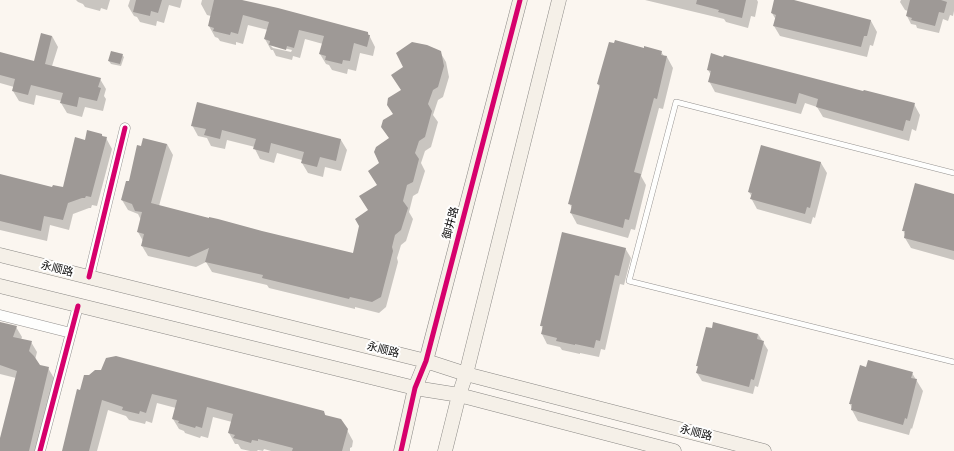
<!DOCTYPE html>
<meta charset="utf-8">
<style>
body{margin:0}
canvas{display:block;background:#fbf6f0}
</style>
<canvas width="954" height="451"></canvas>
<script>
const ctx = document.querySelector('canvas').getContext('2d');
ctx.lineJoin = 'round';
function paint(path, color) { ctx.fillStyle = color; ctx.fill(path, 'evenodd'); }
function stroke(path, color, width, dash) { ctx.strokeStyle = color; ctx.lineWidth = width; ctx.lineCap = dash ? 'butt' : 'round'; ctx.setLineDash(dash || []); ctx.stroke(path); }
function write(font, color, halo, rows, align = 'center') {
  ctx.font = font + ' Lora,"Noto Sans SC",serif'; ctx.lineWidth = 4; ctx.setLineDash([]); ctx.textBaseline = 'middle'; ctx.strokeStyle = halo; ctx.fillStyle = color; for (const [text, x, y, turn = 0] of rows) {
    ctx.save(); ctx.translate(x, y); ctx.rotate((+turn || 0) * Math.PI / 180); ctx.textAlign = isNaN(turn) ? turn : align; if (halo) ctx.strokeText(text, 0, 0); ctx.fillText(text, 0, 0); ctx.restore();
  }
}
const shadow = new Path2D(`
 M76,0H110L107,10L101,8L100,11L85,7L83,4L78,2Z
 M130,0H182L180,8L169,5L164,23L157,21L156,26L140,22L137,17L134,16L128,6Z
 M202,0H240L368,33L375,47L373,56L360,53L356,71L348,69L347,74L332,70L329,65L326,64L320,54L323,44L305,39L300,58L293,56L292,60L276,56L273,50H271L265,39L268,30L248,25L243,44L236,42V45L220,41L218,38L215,37L209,26L211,16L207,15L201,4ZM270,45L292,50L291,52L273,48Z
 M645,0H757L758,2L755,17L751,16L748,28L726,22L724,19Z
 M775,0H790L871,21L877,32L873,46L870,45L867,57L780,36L774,26L776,20L772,13Z
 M901,0H954V11L953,16L950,15L948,21L943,19L939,33L917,28L916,25L911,24L907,16L908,11L905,10L900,2Z
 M52,36L58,47L52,66L100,79L106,89L104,96L106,99L103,111L85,107L82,117L67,113L61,103L62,101L36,95L34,105L19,101L13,91L14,87L0,83V53L34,62Z
 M440,52L446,62L449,77L443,97L438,100L433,115L438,122L431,147L425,151L421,163L425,171L418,193L413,196L409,212L413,219L406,241L401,245L397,258L398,262L386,307L379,313L355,307V309L269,288L267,285L212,272L206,262L196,267L148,256L142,246L143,241L138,232L141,220L138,214L128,210L122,200L142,147L167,144L173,155L159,206L262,232L354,254L378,185L381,163L390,139L382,127L394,115L402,91Z
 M661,52L664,56L667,57L673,68L663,109L659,108L641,176L646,185L635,230L631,229L628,238L577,224L571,213L572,209L570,204L600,88L598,84Z
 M122,55L124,57L121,66L111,64L109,61Z
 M708,70L914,104L920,115L916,131L912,129L909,141L823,117L817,107L805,103L801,114L715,92L709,81L711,75Z
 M192,125L341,140L347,150L341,171L325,167L323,177L308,173L302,163V160L277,153L274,163L260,159L255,149V147L227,140L225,149L211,146L207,138L198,136Z
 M102,135L103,137L106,138L112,149L97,206L92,205L91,208H89L73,214L69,230L50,225L47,241L0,230V175L53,188H64L85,141Z
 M761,147L821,163L827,173L815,218L813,217L811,224L757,209L751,198L752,197L749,192Z
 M954,195V260L911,248L905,238V235L903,230Z
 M625,248L631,258L624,285L620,284L605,350L601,349L599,357L580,353V354L562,350L560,347L547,344L542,334L543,330L541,325Z
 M0,323L16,327L22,337L21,340L31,342L37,352L35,360L39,366L48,368L54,378L37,451H0V442L16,378L0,374Z
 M758,334L768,350L758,387L755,386L753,394L702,381L697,373L699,368L697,366Z
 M867,368L912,373L923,391L912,429L911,428L909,435L858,421L852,410V408L850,404Z
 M85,376L323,411L326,416L347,430L353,441L352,447L350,448V451H271L264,449L263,451L258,450L257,451H250L241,449L238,444H235L229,433L232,422L213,417L208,438L201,436L200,438L185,433L184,431L179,429L173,419L176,408L157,403L152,423L146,421L145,424L129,420L126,416L108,410L97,451H63Z`);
const building = new Path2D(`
 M136,0H162L158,13L151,11L150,16L133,12Z
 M214,0H242L278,8L368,32V35H370L367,47L354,43L350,61L343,60L342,64L325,60L326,56L319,54L324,36L299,30L294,48L287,46L286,50L269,45L270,41L264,39L269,22L243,15L238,34L231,32L230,35L213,31L214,28L208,26Z
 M697,0H746L742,18L718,12L719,10L696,4Z
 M774,0H794L871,20L867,36H864L861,47L773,26L776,15L771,13Z
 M910,0H941L947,2L944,13L939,12L935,26L911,20L912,18L906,16Z
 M41,33L52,36L45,64L101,78L98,87L101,88L97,101L79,97L77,107L60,103L63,93L31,85L28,95L12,91L15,79L0,75V52L34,61Z
 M615,40L644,48V46L662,51L661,55L667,56L657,99L654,98L634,172L641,174L629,220L625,219L623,228L570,213L572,205L568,204L600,85L597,84L609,42L614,43Z
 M412,42L427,45L441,51L444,66L438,87L433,90L428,104L432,111L425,137L419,141L415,153L419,159L413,182L407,185L403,201L408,208L401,230L395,235L392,247L393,251L381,297L372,302L350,297L349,299L262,278L263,275L205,262L209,248L189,257L141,246L144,234L137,232L142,212L135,211L132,204L121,200L126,181H129L137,145L141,146L143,138L167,144L151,203L209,218V217L218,219L262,231L353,253L359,226L355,219L368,210L359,196L377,185L368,171L379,163L374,152L376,147L389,138L381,127L383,120L393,114L387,105L388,98L401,90L391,75L403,67L396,53Z
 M111,51L123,54L120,64L108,61Z
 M711,53L723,57L724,55L863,91L864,90L915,103L910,121L906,120L903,131L816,107L818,99L799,93L796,104L708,82L711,71L707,70Z
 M197,102L341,139L336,161L320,157L317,167L301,163L304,152L271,143L269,153L253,149L256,139L222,130L220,139L204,135L206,129L191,126Z
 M87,130L102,134V136L107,137L91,197L86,196L85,198H82L68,203L63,220L44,216L41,231L0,221V174L52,187L53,185L63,187L75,137L85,140Z
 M761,145L821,162L810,208L807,207L805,214L750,199L752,193L748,192Z
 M915,183L954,194V251L904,238L905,231H902Z
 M562,232L626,248L619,276L615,275L600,341L596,340L594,348L575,344V345L556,341L557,338L541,334L543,326H540Z
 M0,322L17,326L13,337L32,341L29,351L34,356L40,365L49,367L29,451H0V438L17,371L0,365Z
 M713,322L758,334L757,339L764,341L754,380L751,379L749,387L696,373L698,366H696L706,327L712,328Z
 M116,356L324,411L325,415L341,419L348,429L342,451H292L293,448L258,439V441L252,440L251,443L233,438L235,435L228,433L233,414L207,407L202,428L196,426L195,428L178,423L179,421L172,419L177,400L152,394L146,413L140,411L139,414L122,410L123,407L102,400L89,451H62L77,389L80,390L84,375H89L95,370H101L106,358Z
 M868,360L913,372L911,378L917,379L907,419L905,418L903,425L851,410L852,404H849L860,365L866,367Z`);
const lane = new Path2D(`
 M954,173L676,102L629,281L954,362`);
const street = new Path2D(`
 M89,277L125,128
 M0,315L71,333
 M40,451L78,306`);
const secondary = new Path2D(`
 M0,255L426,361L466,374L764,451
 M0,286L415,388L459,395L674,451
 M401,451L415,388L426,361L520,0
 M445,451L459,395L466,374L559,0`);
const cycleway = new Path2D(`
 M89,277L125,128
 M40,451L78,306
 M401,451L415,388L426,361L520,0`);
const streetNames = [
 ["御井路",451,223,-75],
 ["永顺路",57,269,14],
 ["永顺路",383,350,14],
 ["永顺路",696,433,14]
];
paint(shadow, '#0003');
paint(building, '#9e9996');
stroke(lane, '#94918f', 6);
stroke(street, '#94918f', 11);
stroke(secondary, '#8a8885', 15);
stroke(lane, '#fefefd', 5);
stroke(street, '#fefefd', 10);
stroke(secondary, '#f5f0e8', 14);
stroke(cycleway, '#d6006c', 5);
write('11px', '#0c0c0c', '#fff', streetNames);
</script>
